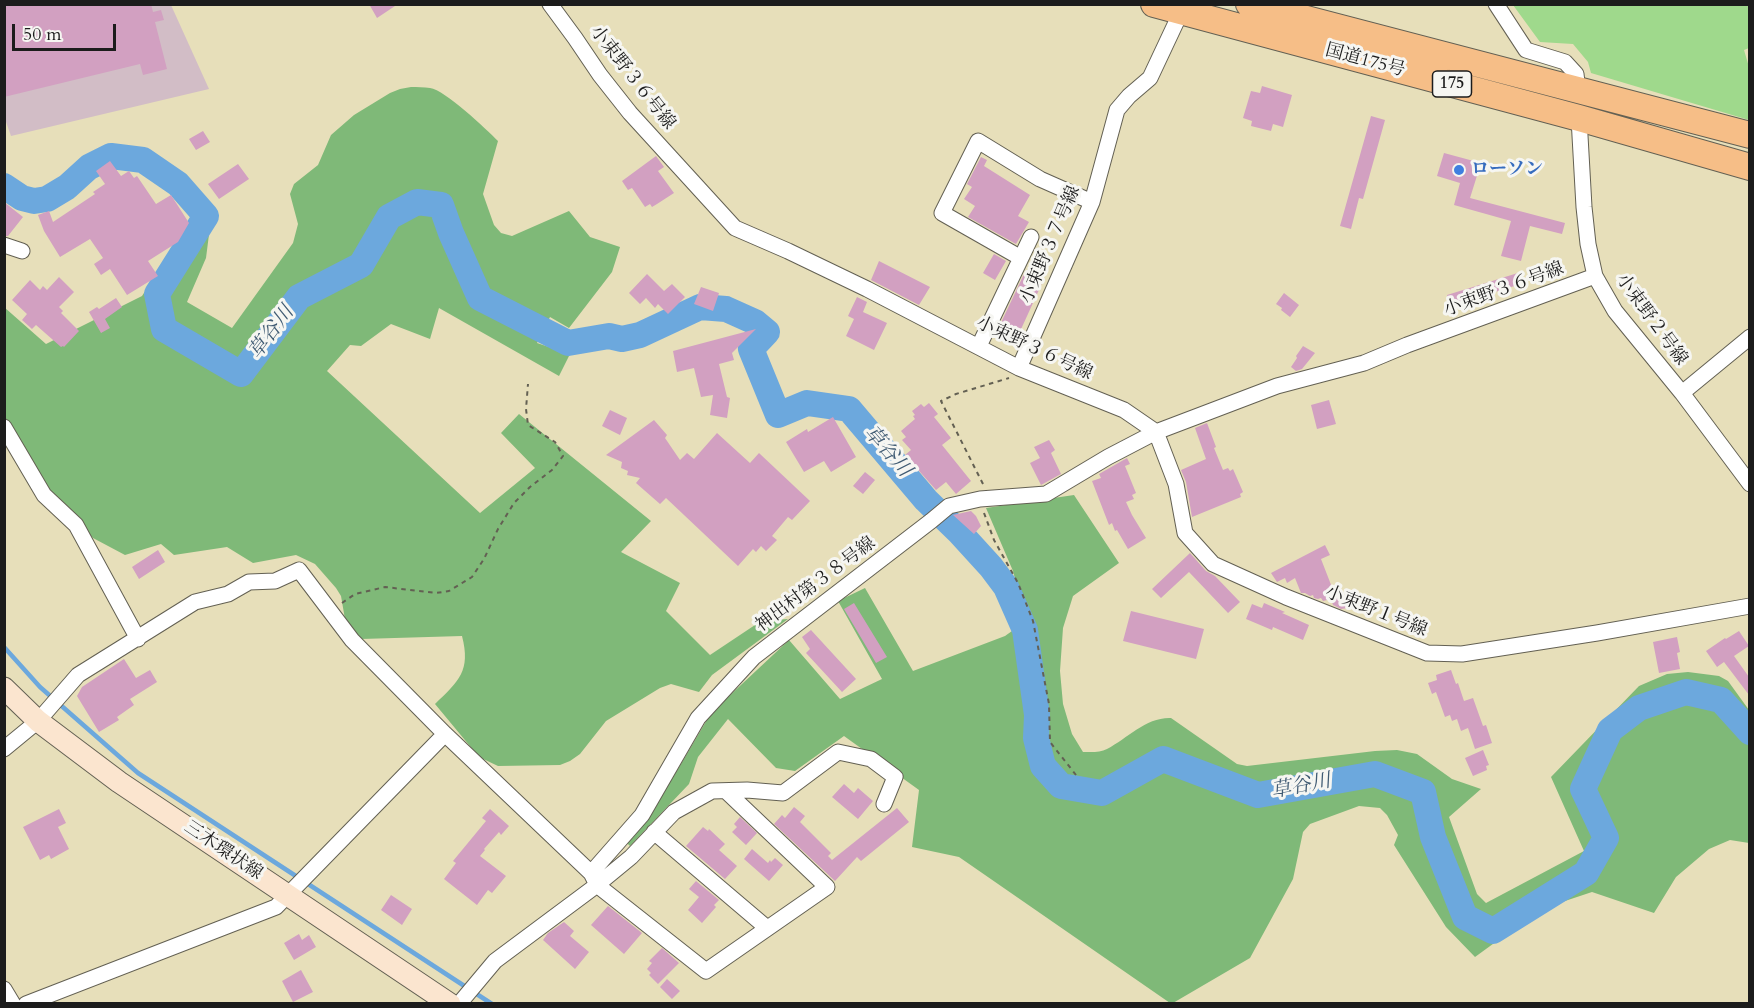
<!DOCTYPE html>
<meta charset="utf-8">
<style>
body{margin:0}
#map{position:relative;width:1754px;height:1008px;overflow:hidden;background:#e7dfba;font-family:Cardo,serif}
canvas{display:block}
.frame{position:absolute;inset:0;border:6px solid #1c1c1c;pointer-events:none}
.scale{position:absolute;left:12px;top:24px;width:104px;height:27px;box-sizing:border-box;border:3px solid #1c1c1c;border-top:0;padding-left:8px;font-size:18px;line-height:21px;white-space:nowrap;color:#1c1c1c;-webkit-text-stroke:4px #f6f6f2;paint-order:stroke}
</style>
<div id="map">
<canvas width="1754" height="1008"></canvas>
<div class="frame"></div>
<div class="scale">50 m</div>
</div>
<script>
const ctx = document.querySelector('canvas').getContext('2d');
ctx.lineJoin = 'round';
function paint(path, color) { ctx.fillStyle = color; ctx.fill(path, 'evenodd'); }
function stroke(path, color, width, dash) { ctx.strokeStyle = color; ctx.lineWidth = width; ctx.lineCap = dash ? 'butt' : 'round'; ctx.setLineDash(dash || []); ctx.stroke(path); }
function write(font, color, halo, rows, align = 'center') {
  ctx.font = font + ' Cardo,"Noto Serif JP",serif'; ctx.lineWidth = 6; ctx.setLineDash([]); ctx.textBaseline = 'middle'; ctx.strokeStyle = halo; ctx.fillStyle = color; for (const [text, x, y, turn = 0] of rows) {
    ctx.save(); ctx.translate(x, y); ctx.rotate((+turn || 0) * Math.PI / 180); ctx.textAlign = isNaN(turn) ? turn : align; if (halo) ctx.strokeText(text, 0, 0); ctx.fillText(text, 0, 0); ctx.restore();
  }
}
const industrial = new Path2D(`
 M5,5H171L209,89L11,136L5,119Z`);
const green = new Path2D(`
 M1513,5H1749V48L1744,50L1749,67V120L1591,73L1588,62L1573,44L1540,42Z`);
const forest = new Path2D(`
 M411,87C417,87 424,87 430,88C445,90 486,129 498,141L483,194L494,225L501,233L512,236L569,211L590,237L620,247L612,272L569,328L550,317L537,343L570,354L559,376L439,308L430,339L391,324L361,346L350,345L327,371L480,513L535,468L501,433L519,414L651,521L621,552L680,583L666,611L710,655L761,621L788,619L712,675L699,692L671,684L660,688L606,721L580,754L570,761L560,765L498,766L479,757L435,704C459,681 471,671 462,636L361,639L346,625L341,596L336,588L315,564L296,555L253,563L227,547L174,555L161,544L125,555L93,538L47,491L5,429L4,307L46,344L142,296L203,201L212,211L206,258L187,302L232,328L293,243L298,224L290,194L294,184L318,165L331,135L354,115L390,93L400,89Z
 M1074,495L1119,563L1073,596L1063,628L1060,671L1063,704L1072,734L1083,752C1090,752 1100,753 1107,749C1128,738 1146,717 1171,718L1237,764L1247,766L1375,751L1397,750L1417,754L1452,779L1481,789L1449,817L1477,894L1486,903L1584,851L1551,777L1639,686L1667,674L1688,672L1719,676L1728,681L1749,710V843L1730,840L1709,849L1676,877L1654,913L1592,892L1541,909L1475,957L1446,927L1394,845L1398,835L1387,815L1380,808L1359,806L1310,824L1303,832L1293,879L1250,958L1173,1003H1170L959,857L912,847L919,790L844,736L795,771L776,768L728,719L698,757L689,784L630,846L625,841L678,769L711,713L789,640L840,699L882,679L838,601L865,588L913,671L1005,636L1026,621L1013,571L986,508Z`);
const stream = new Path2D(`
 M4,647L40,687L138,773L492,1004`);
const river = new Path2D(`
 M4,186L22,198L34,201L47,199L67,187L89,167L111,156L143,160L178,184L206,216L157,294L164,329L241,374L299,297L361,265L389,217L417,202L441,205L451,233L480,298L568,343L609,336L622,339L640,335L700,307L726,309L755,322L767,332L751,349L778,415L807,403L849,409L926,500L960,533L991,567L1006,587L1025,630L1037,715L1036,738L1043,766L1061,786L1102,793L1163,759L1258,795L1375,774L1423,792L1433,837L1465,917L1493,931L1586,873L1606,838L1583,789L1610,730L1639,708L1686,692L1721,700L1750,732`);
const building = new Path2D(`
 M4,4H151L153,12L161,10L164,20L155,22L167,69L143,75L140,64L4,97Z
 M369,4H398L377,18Z
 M1262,86L1292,95L1283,127L1273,124L1271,131L1251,126L1252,121L1243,118L1251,91L1260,93Z
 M1371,116L1385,120L1363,199L1359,198L1351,229L1340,226Z
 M203,131L210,142L196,150L189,139Z
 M1444,153L1481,163L1470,198L1565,223L1562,234L1530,226L1521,261L1501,256L1511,221L1454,205L1460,183L1437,176Z
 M656,156L664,167L658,171L674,193L657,204L652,207L650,204L645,207L632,188L628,190L622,181Z
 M981,157L987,160L984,166L1030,195L1018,216L1029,222L1016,244L968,217L975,206L964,199L972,187L967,184Z
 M110,161L121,176L129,171L134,178L137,176L156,204L171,195L189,223L178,242L148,261L158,276L127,295L110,269L101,275L94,264L103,258L90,239L60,257L44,231L38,215L49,211L53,222L95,194L93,192L105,184L96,171Z
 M238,164L249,179L219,199L208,184Z
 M4,202L23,217L8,236H4Z
 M994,254L1006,261L995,280L983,273Z
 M879,261L930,287L919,305L871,280Z
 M1025,272L1043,281L1017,338L998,329Z
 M1521,272L1524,283L1450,306L1447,295Z
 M647,274L664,291L672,284L685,297L668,314L658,304L655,308L646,298L640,304L629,293Z
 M59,277L74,292L59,307L63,311L61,313L79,331L64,347L63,346L61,347L36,325L32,329L22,320L27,314L12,300L30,280L40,290L43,286L47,290Z
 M701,287L719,293L713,311L694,304Z
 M1284,293L1299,305L1290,317L1281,310L1282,308L1276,304Z
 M857,297L867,302L863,312L887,323L874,350L846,336L854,319L848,316Z
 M116,298L122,307L105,319L110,328L101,333L89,312L97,307L99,309Z
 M756,329L732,353L734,360L719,364L727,397L730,398L727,418L710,415L713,395L701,397L694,368L677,372L673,351Z
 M1303,346L1315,353L1302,369L1296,371L1291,367L1297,358L1296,356Z
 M1329,400L1336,424L1317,429L1311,405Z
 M929,403L938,414L934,417L951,438L942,445L971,481L956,494L946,482L936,490L905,455L911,450L902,440L906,437L901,431L915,419L913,416L915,415L912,411L921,404L924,407Z
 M610,410L627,418L620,435L602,426Z
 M833,417L856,457L831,472L824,461L804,472L786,442L807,429L808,432Z
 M654,420L667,435L665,438L680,460L687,453L694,459L717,433L750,463L759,453L810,501L792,520L788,517L772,536L777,540L766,551L761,546L756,552L753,549L738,566L666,498L660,504L636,483L640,478L627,475L628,471L621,468L622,462L606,455Z
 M1207,423L1216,447L1214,448L1223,470L1228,468L1230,471L1233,469L1243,492L1240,494L1241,497L1192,517L1186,482L1181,470L1206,459L1195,428Z
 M1049,440L1055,450L1051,453L1061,474L1041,485L1030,463L1040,458L1034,447Z
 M1127,458L1130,464L1125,466L1136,493L1132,495L1134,499L1126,502L1132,515L1146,538L1128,549L1117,530L1115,531L1112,523L1109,525L1092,481L1101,478L1099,474Z
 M865,472L875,480L863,494L853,486Z
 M971,511L976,516L981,526L974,534L953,515Z
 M1325,545L1330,555L1321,559L1335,595L1343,593L1348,608L1341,609L1333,605L1331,599L1323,601L1321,598L1318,599L1314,598L1313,595L1310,596L1305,593H1301L1295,578L1287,583L1285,578L1277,582L1271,573Z
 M158,550L165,562L139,579L132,567Z
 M1190,553L1206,571L1215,576L1240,602L1228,613L1189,572L1161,598L1152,589Z
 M854,603L887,657L876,663L844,609Z
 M1264,603L1285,612L1282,613L1309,625L1303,640L1273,627L1272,630L1246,619L1252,604L1262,608Z
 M1131,611L1204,629L1196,659L1123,641Z
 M811,630L856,679L842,692L806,653L810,649L802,637Z
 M1739,631L1749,646L1734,656L1749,677V695L1724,662L1717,667L1706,651L1725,638L1726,639Z
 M1677,637L1680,652L1677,653L1680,669L1659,673L1653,642Z
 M124,659L136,678L150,670L157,682L130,699L134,705L117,717L119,720L99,732L77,696L82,687Z
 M1451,670L1456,684L1458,683L1464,701L1473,698L1483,726L1486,725L1492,743L1475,749L1468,728L1461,731L1457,719L1452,721L1450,715L1445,717L1436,692L1432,694L1428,683L1437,680L1436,675Z
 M1483,750L1489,765L1486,766L1487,770L1473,776L1465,758Z
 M844,784L854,793L858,788L873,801L858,819L832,797Z
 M794,807L805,816L800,822L831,853L828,856L832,860L897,808L909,822L861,861L857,857L835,881L774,824L782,815L785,818Z
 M59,809L66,823L58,827L69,849L51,859L49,855L40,860L23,827Z
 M490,809L509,826L501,835L499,832L484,849L485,850L480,856L506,876L492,893L488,890L477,905L444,879L456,863L453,861L486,821L482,818Z
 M740,817L757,833L746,845L732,832L737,827L734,824Z
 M703,827L708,831L709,829L725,844L719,850L737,866L725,879L686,846Z
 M752,849L768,863L770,860L771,862L775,858L783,865L769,881L744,859Z
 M696,881L719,900L714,905L716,907L702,923L688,910L699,897L689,889Z
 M391,895L412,909L402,925L381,910Z
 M608,906L642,933L624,954L591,925Z
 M564,922L574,931L570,936L589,952L575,969L543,940L548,933Z
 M299,934L302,940L309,935L316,947L294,960L284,943Z
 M662,948L679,963L658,984L649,975L651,973L647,969L652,963L649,961Z
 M301,970L313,992L293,1002L282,981Z
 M667,979L680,991L672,999L660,987Z`);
const path = new Path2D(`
 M983,484L941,401L956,394L1009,378
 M984,513L994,540L1018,583L1033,621L1049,704L1050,742L1076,775
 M342,603L355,594L385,587L436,593L449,591L472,577L484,559L498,529L514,503L530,487L552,470L563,456L555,442L528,425L526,409L528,384`);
const minor = new Path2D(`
 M550,4L575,38L600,75L630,113L735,228L788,251L867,289L1019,368L1124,410L1156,432L1277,386L1364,363L1407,345L1595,276
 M1496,4L1526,50L1565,62L1576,74L1578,91
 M1579,118L1584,207L1588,244L1595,276L1615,311L1682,393L1750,484
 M4,245L22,251
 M1021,258L942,213L978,141L1040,179L1092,202
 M979,346L1031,237
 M1019,368L1092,202L1117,110L1129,96L1150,78L1181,12
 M1682,393L1750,337
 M4,427L44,495L76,525L138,639
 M4,749L38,721L78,675L195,602L228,594L249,582L275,581L299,570L352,640L445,734L591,873
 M726,791L827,887L706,971L597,885L591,873L642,815L698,718L754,657L931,521L949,506L980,499L1046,494L1108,457L1156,432L1176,484L1185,533L1213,564L1286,597L1427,653L1462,654L1597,633L1750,606
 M654,832L767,928
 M4,989L13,1004
 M26,1004L276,907L445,734
 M459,1004L495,961L597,885L631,857L674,812L712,791L747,790L783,793L838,752L871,759L895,777L884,804`);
const secondary = new Path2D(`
 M4,688L38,721L119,782L450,1004`);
const trunk = new Path2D(`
 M1154,4L1579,118L1750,167
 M1249,4L1750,135`);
const markers = [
 [1459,170,6,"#3f7fe0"]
];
const shields = [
 [1452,84,39]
];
const shieldNames = [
 ["175",1452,84]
];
const streetNames = [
 ["国道175号",1365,61,15],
 ["小束野３６号線",632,78,52],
 ["小束野３７号線",1051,245,-67],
 ["小束野３６号線",1504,290,-20],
 ["小束野２号線",1651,320,54],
 ["小束野３６号線",1034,349,25],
 ["神出村第３８号線",816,585,-37],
 ["小束野１号線",1376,612,22],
 ["三木環状線",223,851,34]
];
const shopNames = [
 ["ローソン",1471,170]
];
const waterNames = [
 ["草谷川",272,333,-53],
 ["草谷川",887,452,49],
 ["草谷川",1301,787,-11]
];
paint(industrial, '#d2bdc6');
paint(green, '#9fd98c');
paint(forest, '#7fb978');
stroke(stream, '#6ca8dd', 4.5);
stroke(river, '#6ca8dd', 26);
paint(building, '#d2a0c1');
stroke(minor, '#636053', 17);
stroke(secondary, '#636053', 23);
stroke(trunk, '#636053', 28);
stroke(path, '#636053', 2, [4.5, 4.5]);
stroke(minor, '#fff', 15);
stroke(secondary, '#fbe5cf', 21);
stroke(trunk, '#f6be87', 26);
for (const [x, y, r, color] of markers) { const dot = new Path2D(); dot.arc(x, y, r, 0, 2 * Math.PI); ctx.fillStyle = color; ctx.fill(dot); stroke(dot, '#f6f6f2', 2); }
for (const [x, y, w] of shields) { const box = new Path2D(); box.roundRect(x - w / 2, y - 13, w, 26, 4.5); ctx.fillStyle = '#f6f6f2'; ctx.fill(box); stroke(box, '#1c1c1c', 1.5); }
write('bold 16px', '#1c1c1c', null, shieldNames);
write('18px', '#1c1c1c', '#f6f6f2', streetNames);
write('bold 18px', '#366cbe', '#f6f6f2', shopNames, 'left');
write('italic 20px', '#405b73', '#f6f6f2', waterNames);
</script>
